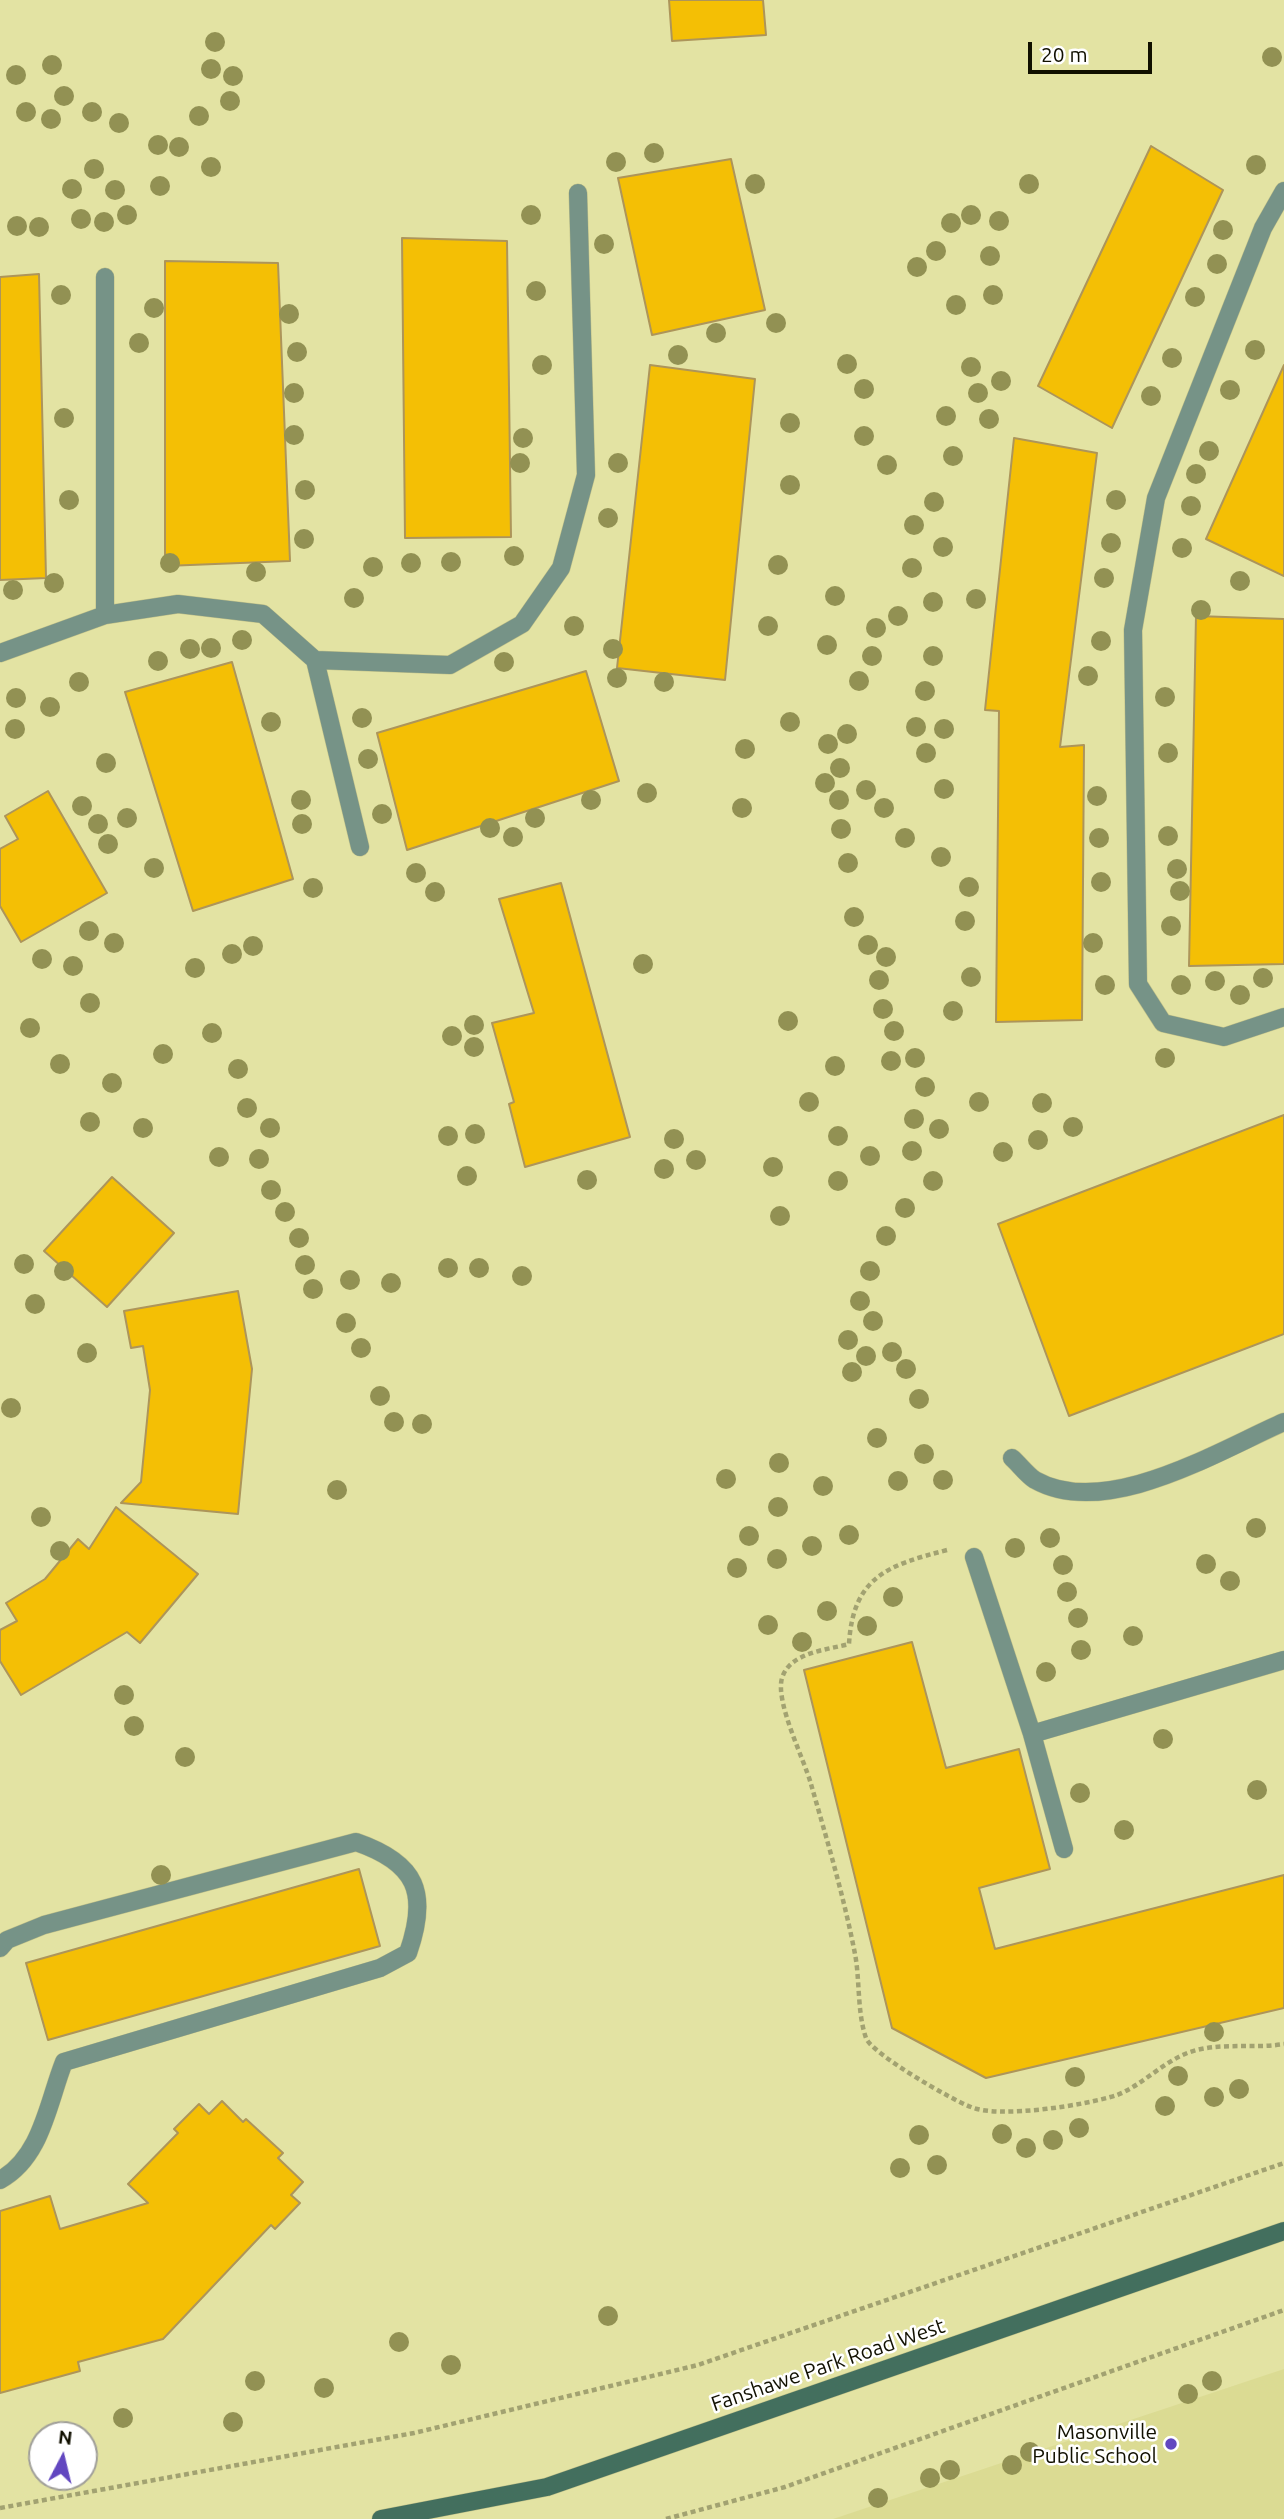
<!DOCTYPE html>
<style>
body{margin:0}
#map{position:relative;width:1284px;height:2519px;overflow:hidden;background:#e3e3a3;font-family:Ubuntu,sans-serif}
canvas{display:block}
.north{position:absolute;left:28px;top:2421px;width:70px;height:70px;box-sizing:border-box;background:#fff;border:2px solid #a09f99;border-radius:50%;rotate:7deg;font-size:19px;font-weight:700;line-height:28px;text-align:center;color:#111000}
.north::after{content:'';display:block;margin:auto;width:24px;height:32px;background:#6247c0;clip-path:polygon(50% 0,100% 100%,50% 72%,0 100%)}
.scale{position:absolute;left:1028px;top:42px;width:124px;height:32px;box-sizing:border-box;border:4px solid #111000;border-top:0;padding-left:9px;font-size:21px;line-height:24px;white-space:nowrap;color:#111000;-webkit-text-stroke:5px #fff;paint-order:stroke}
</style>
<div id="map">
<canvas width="1284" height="2519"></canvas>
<div class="north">N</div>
<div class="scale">20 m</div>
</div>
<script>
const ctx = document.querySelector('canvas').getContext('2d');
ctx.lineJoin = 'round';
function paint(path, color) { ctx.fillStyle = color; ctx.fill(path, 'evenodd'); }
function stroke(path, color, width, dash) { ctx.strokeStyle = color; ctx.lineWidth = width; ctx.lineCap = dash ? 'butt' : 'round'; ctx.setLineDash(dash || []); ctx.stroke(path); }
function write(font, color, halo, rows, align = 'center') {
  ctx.font = font + ' Ubuntu,sans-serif'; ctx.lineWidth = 5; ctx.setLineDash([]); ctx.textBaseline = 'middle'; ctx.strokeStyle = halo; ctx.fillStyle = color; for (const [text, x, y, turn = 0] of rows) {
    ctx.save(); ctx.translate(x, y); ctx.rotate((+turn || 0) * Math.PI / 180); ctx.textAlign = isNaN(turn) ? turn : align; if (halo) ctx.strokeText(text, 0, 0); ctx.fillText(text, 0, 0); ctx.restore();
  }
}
const built = new Path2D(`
 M1284,2369V2519H833Z`);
const building = new Path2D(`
 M669,0H763L766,35L672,41Z
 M1151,146L1223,190L1112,428L1038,386Z
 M731,159L765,310L652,335L618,178Z
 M402,238L507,241L511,537L405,538Z
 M165,261L278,263L290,561L165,566Z
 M39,274L46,578L0,580V277Z
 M650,365L755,379L725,680L617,668Z
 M1284,365V576L1206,539Z
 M1014,438L1097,453L1060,747L1084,745L1082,1020L996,1022L999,711L985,710Z
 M1196,616L1284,619V964L1189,966Z
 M232,662L293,879L193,911L125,692Z
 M586,671L619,781L407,850L377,733Z
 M48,791L107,893L21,942L0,906V849L18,839L5,816Z
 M561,883L630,1137L525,1167L509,1104L514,1102L492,1023L534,1013L499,899Z
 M1284,1115V1334L1069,1416L998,1224Z
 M112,1177L174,1233L107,1307L44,1251Z
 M238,1291L252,1369L238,1514L121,1503L141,1482L150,1390L143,1346L131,1348L124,1311Z
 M116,1507L198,1574L140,1643L127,1632L21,1695L0,1661V1630L17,1621L6,1603L45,1579L78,1539L89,1549Z
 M912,1642L946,1768L1019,1749L1050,1869L979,1888L995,1949L1284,1875V2008L986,2078L892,2028L804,1670Z
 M359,1869L380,1946L48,2040L26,1963Z
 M222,2101L243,2122L246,2119L283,2153L278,2158L303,2182L291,2195L300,2203L275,2229L271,2225L163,2339L78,2362L80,2371L0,2393V2211L50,2196L60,2229L148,2203L128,2184L178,2133L174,2129L199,2104L209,2114Z`);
const path = new Path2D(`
 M947,1550C889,1565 853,1576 849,1644C827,1650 790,1652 782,1678C775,1702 804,1759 811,1784C827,1840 844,1897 855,1954C860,1980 857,2012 866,2038C872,2054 952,2100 971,2107C999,2119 1087,2105 1117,2095C1141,2086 1164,2061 1190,2052C1220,2042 1253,2049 1284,2044
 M0,2508L414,2433L698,2365L1284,2163
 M666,2519L785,2487L1284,2310`);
const lane = new Path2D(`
 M1284,191L1263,228L1156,498L1133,630L1138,984L1163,1023L1224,1037L1284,1017
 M105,277V615
 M0,653L105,615L178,604L263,614L315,660L450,665L522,624L561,568L586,475L578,193
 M315,660L360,847
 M1012,1458C1019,1464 1027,1475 1035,1480C1106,1520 1218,1451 1284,1422
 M974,1557L1032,1734L1064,1849
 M1032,1734L1284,1660
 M0,1948L7,1940L44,1925L356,1842C417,1863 429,1893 408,1953L380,1968L64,2062C48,2102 42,2157 0,2180`);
const secondary = new Path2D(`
 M381,2519L547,2487L1284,2231`);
const trees = [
 [215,42],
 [1272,57],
 [52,65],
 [211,69],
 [16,75],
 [233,76],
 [64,96],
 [230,101],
 [26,112],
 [92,112],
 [199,116],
 [51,119],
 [119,123],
 [158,145],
 [179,147],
 [654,153],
 [616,162],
 [1256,165],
 [211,167],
 [94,169],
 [755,184],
 [1029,184],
 [160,186],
 [72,189],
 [115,190],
 [127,215],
 [531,215],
 [971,215],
 [81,219],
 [999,221],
 [104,222],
 [951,223],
 [17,226],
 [39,227],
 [1223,230],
 [604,244],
 [936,251],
 [990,256],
 [1217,264],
 [917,267],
 [536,291],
 [61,295],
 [993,295],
 [1195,297],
 [956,305],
 [154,308],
 [289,314],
 [776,323],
 [716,333],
 [139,343],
 [1255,350],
 [297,352],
 [678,355],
 [1172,358],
 [847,364],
 [542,365],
 [971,367],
 [1001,381],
 [864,389],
 [1230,390],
 [294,393],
 [978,393],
 [1151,396],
 [946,416],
 [64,418],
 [989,419],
 [790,423],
 [294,435],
 [864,436],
 [523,438],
 [1209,451],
 [953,456],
 [520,463],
 [618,463],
 [887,465],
 [1196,474],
 [790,485],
 [305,490],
 [69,500],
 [1116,500],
 [934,502],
 [1191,506],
 [608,518],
 [914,525],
 [304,539],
 [1111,543],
 [943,547],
 [1182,548],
 [514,556],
 [451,562],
 [170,563],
 [411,563],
 [778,565],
 [373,567],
 [912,568],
 [256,572],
 [1104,578],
 [1240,581],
 [54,583],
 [13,590],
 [835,596],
 [354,598],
 [976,599],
 [933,602],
 [1201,610],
 [898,616],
 [574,626],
 [768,626],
 [876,628],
 [242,640],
 [1101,641],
 [827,645],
 [211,648],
 [190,649],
 [613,649],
 [872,656],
 [933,656],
 [158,661],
 [504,662],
 [1088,676],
 [617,678],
 [859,681],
 [79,682],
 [664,682],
 [925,691],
 [1165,697],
 [16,698],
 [50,707],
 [362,718],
 [271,722],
 [790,722],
 [916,727],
 [15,729],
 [944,729],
 [847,734],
 [828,744],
 [745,749],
 [926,753],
 [1168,753],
 [368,759],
 [106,763],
 [840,768],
 [825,783],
 [944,789],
 [866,790],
 [647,793],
 [1097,796],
 [301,800],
 [591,800],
 [839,800],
 [82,806],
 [742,808],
 [884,808],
 [382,814],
 [127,818],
 [535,818],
 [98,824],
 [302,824],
 [490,828],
 [841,829],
 [1168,836],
 [513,837],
 [905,838],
 [1099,838],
 [108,844],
 [941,857],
 [848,863],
 [154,868],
 [1177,869],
 [416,873],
 [1101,882],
 [969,887],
 [313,888],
 [1180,891],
 [435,892],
 [854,917],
 [965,921],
 [1171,926],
 [89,931],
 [114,943],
 [1093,943],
 [868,945],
 [253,946],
 [232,954],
 [886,957],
 [42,959],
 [643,964],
 [73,966],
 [195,968],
 [971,977],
 [1263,978],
 [879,980],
 [1215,981],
 [1105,985],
 [1181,985],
 [1240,995],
 [90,1003],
 [883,1009],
 [953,1011],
 [788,1021],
 [474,1025],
 [30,1028],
 [894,1031],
 [212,1033],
 [452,1036],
 [474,1047],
 [163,1054],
 [915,1058],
 [1165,1058],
 [891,1061],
 [60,1064],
 [835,1066],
 [238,1069],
 [112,1083],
 [925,1087],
 [809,1102],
 [979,1102],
 [1042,1103],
 [247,1108],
 [914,1119],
 [90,1122],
 [1073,1127],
 [143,1128],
 [270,1128],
 [939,1129],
 [475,1134],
 [448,1136],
 [838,1136],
 [674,1139],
 [1038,1140],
 [912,1151],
 [1003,1152],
 [870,1156],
 [219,1157],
 [259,1159],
 [696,1160],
 [773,1167],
 [664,1169],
 [467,1176],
 [587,1180],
 [838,1181],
 [933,1181],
 [271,1190],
 [905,1208],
 [285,1212],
 [780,1216],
 [886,1236],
 [299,1238],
 [24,1264],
 [305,1265],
 [448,1268],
 [479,1268],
 [64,1271],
 [870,1271],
 [522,1276],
 [350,1280],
 [391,1283],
 [313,1289],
 [860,1301],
 [35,1304],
 [873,1321],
 [346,1323],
 [848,1340],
 [361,1348],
 [892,1352],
 [87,1353],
 [866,1356],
 [906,1369],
 [852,1372],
 [380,1396],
 [919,1399],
 [11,1408],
 [394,1422],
 [422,1424],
 [877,1438],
 [924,1454],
 [779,1463],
 [726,1479],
 [943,1480],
 [898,1481],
 [823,1486],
 [337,1490],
 [778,1507],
 [41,1517],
 [1256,1528],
 [849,1535],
 [749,1536],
 [1050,1538],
 [812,1546],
 [1015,1548],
 [60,1551],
 [777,1559],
 [1206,1564],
 [1063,1565],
 [737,1568],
 [1230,1581],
 [1067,1592],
 [893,1597],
 [827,1611],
 [1078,1618],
 [768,1625],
 [867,1626],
 [1133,1636],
 [802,1642],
 [1081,1650],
 [1046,1672],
 [124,1695],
 [134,1726],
 [1163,1739],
 [185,1757],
 [1257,1790],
 [1080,1793],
 [1124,1830],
 [161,1875],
 [1214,2032],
 [1178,2076],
 [1075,2077],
 [1239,2089],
 [1214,2097],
 [1165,2106],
 [1079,2128],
 [1002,2134],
 [919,2135],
 [1053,2140],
 [1026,2148],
 [937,2165],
 [900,2168],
 [608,2316],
 [399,2342],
 [451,2365],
 [255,2381],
 [1212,2381],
 [324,2388],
 [1188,2394],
 [123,2418],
 [233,2422],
 [1030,2452],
 [1012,2465],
 [950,2470],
 [930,2478],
 [878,2498]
];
const markers = [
 [1171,2444,7,"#6247c0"]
];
const streetNames = [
 ["Fanshawe Park Road West",828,2365,-19]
];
const poiNames = [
 ["Masonville",1157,2432],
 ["Public School",1157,2456]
];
paint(built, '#dbdb93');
paint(building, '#f4bf05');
stroke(building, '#ad955a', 2);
stroke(lane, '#c1c189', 19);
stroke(secondary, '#c1c189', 19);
stroke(path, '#a2a271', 4.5, [5, 3.5]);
stroke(lane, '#769387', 18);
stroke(secondary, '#436f5e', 18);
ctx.fillStyle = '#929153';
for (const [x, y] of trees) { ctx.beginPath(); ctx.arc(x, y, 10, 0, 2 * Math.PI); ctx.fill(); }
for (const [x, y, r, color] of markers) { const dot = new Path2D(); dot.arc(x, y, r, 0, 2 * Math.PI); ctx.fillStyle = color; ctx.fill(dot); stroke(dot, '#fff', 2.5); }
write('21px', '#111000', '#fff', streetNames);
write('21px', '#111000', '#fff', poiNames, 'right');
</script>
